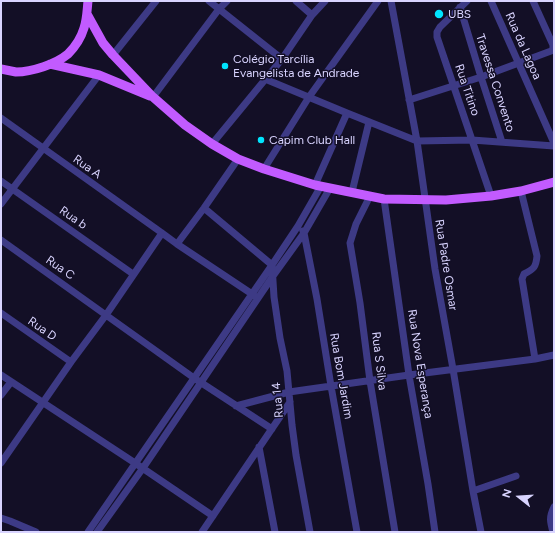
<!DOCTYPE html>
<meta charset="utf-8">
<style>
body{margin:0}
#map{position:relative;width:555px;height:533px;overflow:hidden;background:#130f26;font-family:Figtree,sans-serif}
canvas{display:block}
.frame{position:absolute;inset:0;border:2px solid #d9d4ff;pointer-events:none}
.north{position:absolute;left:499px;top:477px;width:40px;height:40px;-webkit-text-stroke:3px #130f26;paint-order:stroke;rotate:287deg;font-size:11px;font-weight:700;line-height:16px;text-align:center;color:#d9d4ff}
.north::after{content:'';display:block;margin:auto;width:14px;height:18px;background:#d9d4ff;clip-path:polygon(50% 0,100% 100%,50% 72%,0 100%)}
</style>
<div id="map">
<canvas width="555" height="533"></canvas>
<div class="frame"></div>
<div class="north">N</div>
</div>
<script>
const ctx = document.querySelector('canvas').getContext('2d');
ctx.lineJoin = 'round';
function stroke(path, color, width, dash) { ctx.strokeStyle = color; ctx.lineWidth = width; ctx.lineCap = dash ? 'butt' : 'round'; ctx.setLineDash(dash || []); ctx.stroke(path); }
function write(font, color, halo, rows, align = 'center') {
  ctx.font = font + ' Figtree,sans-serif'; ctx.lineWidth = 3; ctx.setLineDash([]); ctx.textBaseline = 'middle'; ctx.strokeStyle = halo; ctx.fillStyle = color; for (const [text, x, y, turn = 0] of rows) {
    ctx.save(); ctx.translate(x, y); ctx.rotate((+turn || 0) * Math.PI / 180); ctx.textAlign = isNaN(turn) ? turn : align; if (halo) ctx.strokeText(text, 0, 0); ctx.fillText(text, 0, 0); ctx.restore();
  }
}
const minor = new Path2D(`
 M209,1L282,59
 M296,1L312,15
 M391,1L417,141L435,269L453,369L473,491L481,532
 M467,1L440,27L437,32V37L491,196
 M491,1L554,143
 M460,7L481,77L502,142
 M113,55L156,1
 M265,79L347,113L417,141L472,140L554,146
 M153,97L219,9L227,1
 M409,100L481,77L551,51L553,49V45L533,1
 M1,118L162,233
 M212,144L282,59L312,15L325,1
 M264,169L309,97L378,1
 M1,181L133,274
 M315,185L347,113
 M521,191L537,256C536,267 534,269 524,274L522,279L535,359
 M352,192L369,122
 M370,196L356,224L350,243L360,303L370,381L395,532
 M384,199L409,375L428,484L435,532
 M1,204L99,75
 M204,208L272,265L274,297L280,338L287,371L292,425L296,455L310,532
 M303,231L304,233L317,299L331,386L357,532
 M1,240L194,378L272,429
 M177,244L255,296
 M1,313L71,362
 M1,375L135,463L213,516
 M1,395L11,382
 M236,406L289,392L409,375L535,359L554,355
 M259,447L275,532
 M1,463L71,362L106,315L162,233L177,244L204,208L238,159
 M473,491L516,476
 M1,518L10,521L36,532
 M88,532L272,265L298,226L321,186
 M97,532L143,468L273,276L304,233L330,188
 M202,532L290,402
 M553,532C550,521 549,517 554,507`);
const major = new Path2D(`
 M87,14L103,43L113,55L153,97L185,125L212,144L238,159L264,169L315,185L384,199L446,200L491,196L521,191L554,182
 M50,64L99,75L150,96
 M1,69C6,70 11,71 16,72C32,72 56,64 68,54C75,47 81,38 84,28C87,19 87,10 88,1`);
const markers = [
 [439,14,5,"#00e5ff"],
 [225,66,4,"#00e5ff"],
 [261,140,4,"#00e5ff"]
];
const poiNames = [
 ["UBS",448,14],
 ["Colégio Tarcília",233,59],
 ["Evangelista de Andrade",233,73],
 ["Capim Club Hall",269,140]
];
const streetNames = [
 ["Rua da Lagoa",523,46,66],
 ["Travessa Convento",495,83,72],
 ["Rua Titino",467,90,71],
 ["Rua A",87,167,35],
 ["Rua b",73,218,35],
 ["Rua Padre Osmar",446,265,81],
 ["Rua C",60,268,35],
 ["Rua D",42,329,35],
 ["Rua S Silva",379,361,83],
 ["Rua Nova Esperança",420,364,81],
 ["Rua Bom Jardim",341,376,80],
 ["Rua 14",278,400,-95]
];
stroke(minor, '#3d3a85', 7);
stroke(major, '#c25bff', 9);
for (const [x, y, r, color] of markers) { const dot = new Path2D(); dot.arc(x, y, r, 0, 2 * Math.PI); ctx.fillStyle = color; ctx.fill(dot); stroke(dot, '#130f26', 1.5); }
write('12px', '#d9d4ff', '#130f26', poiNames, 'left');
write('12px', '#d9d4ff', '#130f26', streetNames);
</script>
